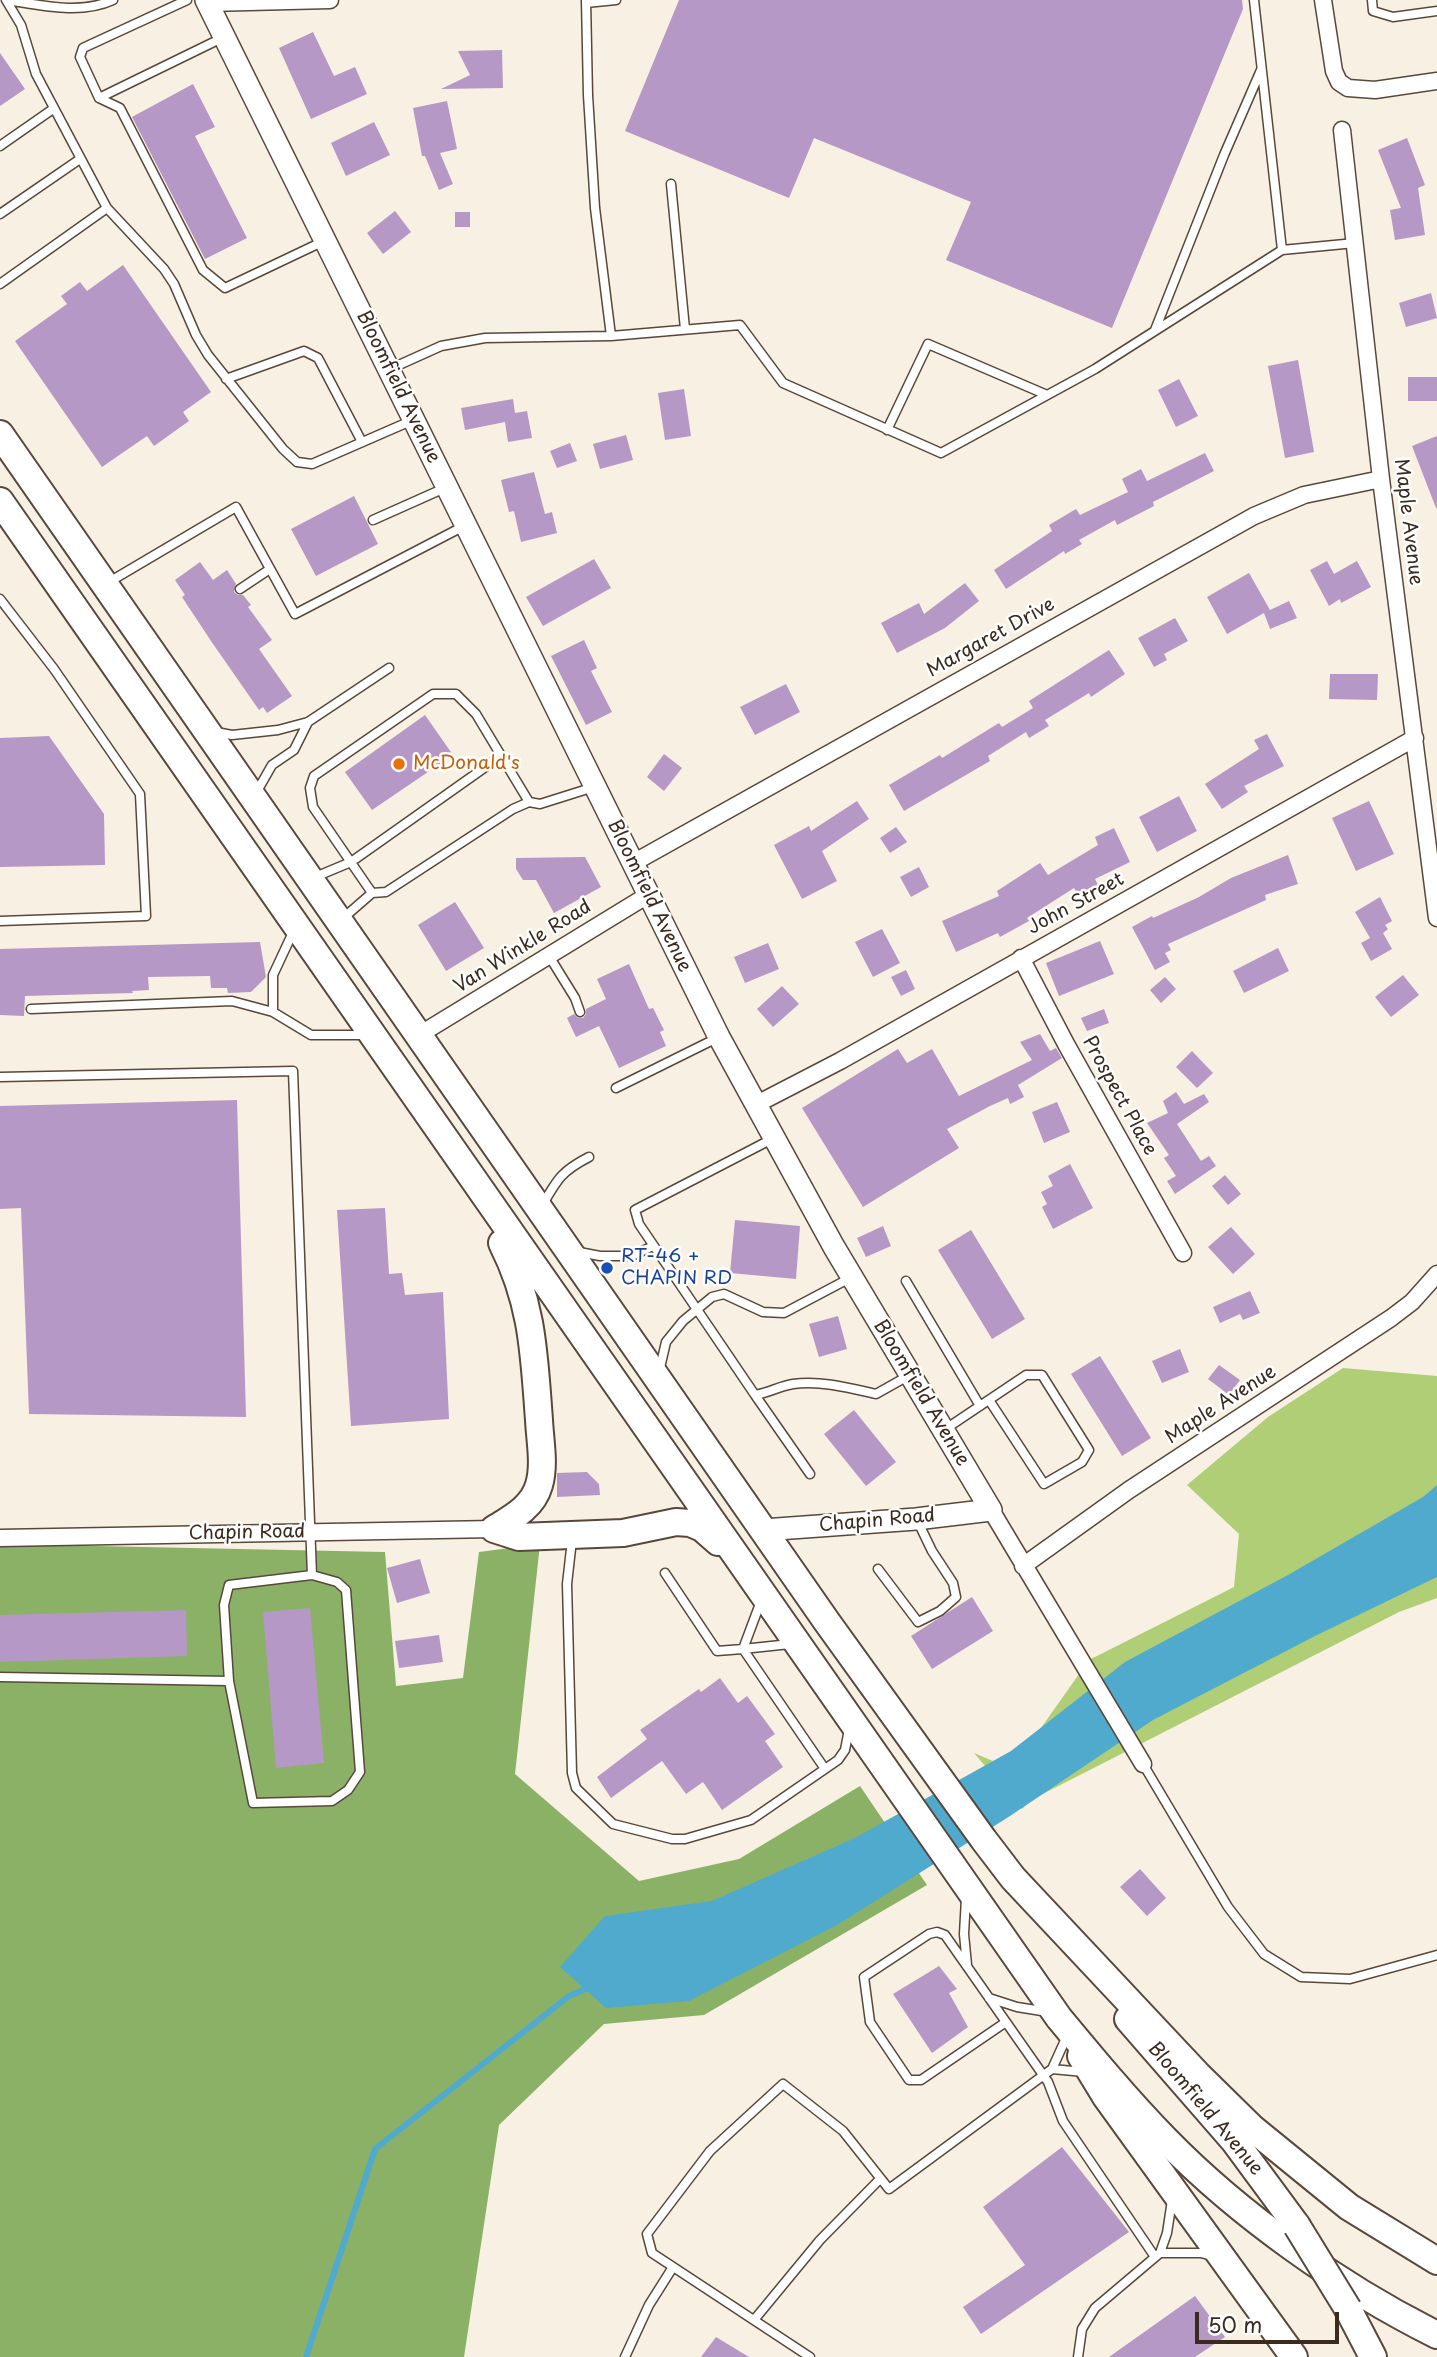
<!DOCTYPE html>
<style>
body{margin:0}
#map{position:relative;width:1437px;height:2357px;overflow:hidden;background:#f8f0e2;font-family:"Playpen Sans",sans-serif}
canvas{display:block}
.scale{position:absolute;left:1195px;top:2312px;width:144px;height:32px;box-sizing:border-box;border:4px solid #3b2a1e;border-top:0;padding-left:9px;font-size:21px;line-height:24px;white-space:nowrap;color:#3b2a1e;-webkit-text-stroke:5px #fff;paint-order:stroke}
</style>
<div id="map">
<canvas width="1437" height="2357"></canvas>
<div class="scale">50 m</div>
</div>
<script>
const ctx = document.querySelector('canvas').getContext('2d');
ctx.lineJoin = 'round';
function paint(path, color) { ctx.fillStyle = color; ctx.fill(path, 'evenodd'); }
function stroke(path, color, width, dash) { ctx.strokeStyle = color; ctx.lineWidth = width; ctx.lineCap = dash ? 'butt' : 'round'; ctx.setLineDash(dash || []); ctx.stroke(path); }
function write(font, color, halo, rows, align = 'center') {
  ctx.font = font + ' "Playpen Sans",sans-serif'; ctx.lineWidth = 5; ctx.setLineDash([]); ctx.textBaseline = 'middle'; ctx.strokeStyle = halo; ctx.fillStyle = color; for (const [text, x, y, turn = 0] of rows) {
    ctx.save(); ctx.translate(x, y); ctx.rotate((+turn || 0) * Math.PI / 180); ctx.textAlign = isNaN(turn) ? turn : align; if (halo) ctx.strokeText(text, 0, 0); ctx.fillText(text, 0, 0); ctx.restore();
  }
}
const green = new Path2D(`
 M1343,1368L1437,1376V1598L1399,1612L1031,1800L1022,1809L974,1753L1012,1769L1089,1660L1234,1587L1239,1534L1187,1485L1268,1417Z`);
const forest = new Path2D(`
 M0,1544L385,1552L396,1686L463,1678L479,1552L540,1544L515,1774L639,1881L739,1859L860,1786L927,1885L704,2015L604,2024L499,2125L464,2357H0Z`);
const water = new Path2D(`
 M1437,1485V1577L1315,1636L1153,1720L1010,1816L837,1925L689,2001L606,2008L560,1967L605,1916L712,1901L855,1838L1011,1751L1125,1662L1288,1575L1423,1497Z`);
const stream = new Path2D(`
 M306,2357L375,2149L569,1996L592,1986`);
const building = new Path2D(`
 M679,0H1242L1243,9L1112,328L946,260L971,202L814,138L789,198L625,131Z
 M313,32L334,76L355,67L367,94L311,119L279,48Z
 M502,50L503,88L441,89L470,75L458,51Z
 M0,53L25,89L0,106Z
 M193,84L215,127L195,136L247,238L205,259L132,117Z
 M447,101L457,149L440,153L453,184L439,190L425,156H422L413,108Z
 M374,122L390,155L346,176L331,143Z
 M1407,138L1425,185L1418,188L1425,235L1395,240L1390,210L1401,208L1378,150Z
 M395,211L411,232L383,254L367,233Z
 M455,212H470V227H455Z
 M123,265L211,392L183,412L189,421L154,446L147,436L102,467L15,341L67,304L61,296L80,282L87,291Z
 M1431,293L1437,318L1406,327L1399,303Z
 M1298,360L1314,452L1285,458L1268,366Z
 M1408,377H1437V401H1408Z
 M1179,379L1198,416L1176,427L1158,390Z
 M684,389L691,436L665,440L658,393Z
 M513,399L515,413L527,411L532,438L508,442L505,422L465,430L461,408Z
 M626,435L633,460L600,469L593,444Z
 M1437,436V508H1436L1412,446Z
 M570,443L577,461L557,468L550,451Z
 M1205,453L1214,471L1153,502L1154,506L1117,525L1115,520L1079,540L1082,544L1065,554L1064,551L1006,589L994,570L1052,531L1049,525L1076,509L1080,515L1128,492L1122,479L1141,469L1147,481Z
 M534,472L545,514L552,512L557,533L521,542L514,511L509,512L501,480Z
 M354,496L378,544L316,576L291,529Z
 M594,559L611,588L543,626L526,597Z
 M1327,561L1334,574L1357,561L1371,587L1341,603L1340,599L1329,606L1310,570Z
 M200,562L213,580L227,570L236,584L234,592L238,595H243L251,605L248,607L272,640L259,649L292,696L267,713L263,707L259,710L211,641L182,597L185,595L175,580Z
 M1249,573L1270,610L1289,601L1297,618L1270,629L1264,613L1227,634L1207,597Z
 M965,583L979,601L945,628L897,653L881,623L919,603L924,614Z
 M1175,618L1188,641L1164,654L1167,660L1154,667L1138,638Z
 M584,640L597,668L591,671L612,712L586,725L551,656Z
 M1109,650L1125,674L1091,697L1089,693L1045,720L1049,726L1029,738L1026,732L988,756L990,761L904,811L889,785L940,755L942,758L999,723L1002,727L1033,708L1029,701Z
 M1330,674H1378L1377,700L1329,699Z
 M786,684L800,712L755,735L740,707Z
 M425,715L453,755L372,810L345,772Z
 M1267,734L1284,766L1244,786L1248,792L1222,809L1205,784L1259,749L1254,740Z
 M49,736L104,814L105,865L0,867V738Z
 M664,754L682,768L664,791L647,777Z
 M1179,796L1197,831L1157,852L1139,817Z
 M857,801L869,819L822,851L837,881L802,899L774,845L809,826L811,831Z
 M1369,801L1394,854L1356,871L1332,818Z
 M896,827L907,842L890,853L880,838Z
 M1114,828L1130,862L1095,879L1099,887L1080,898L1074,888L1027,918L1029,921L1000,937L998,933L956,952L942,921L999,896L997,891L1040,863L1048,875L1098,845L1095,837Z
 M1288,855L1298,884L1265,895L1266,900L1168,944L1171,950L1165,953L1170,962L1155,970L1132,927L1152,916L1153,918L1199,897L1231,878Z
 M585,857L601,887L554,913L536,880H523L516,869V858Z
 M919,867L929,887L911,897L900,877Z
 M1380,897L1392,921L1385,925L1388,929L1383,933L1392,949L1371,961L1361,943L1370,938L1355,912Z
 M455,902L484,948L446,971L418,925Z
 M882,929L900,963L873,977L855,942Z
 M1100,941L1114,974L1059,996L1046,963Z
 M260,942L266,977L251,992L228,993L227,988H211L210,976L148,977L149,990L132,991L133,993L25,996L24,1016L0,1015V949Z
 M768,943L779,969L745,983L734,957Z
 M1278,948L1289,971L1244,993L1233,971Z
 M629,964L649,1009L653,1008L664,1030L660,1032L666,1046L619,1068L599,1026L576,1037L567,1018L574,1014L578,1018H583L586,1014V1009L606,999L597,979Z
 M906,970L915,989L901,996L891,977Z
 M1403,975L1419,995L1391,1017L1375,997Z
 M1165,977L1176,989L1161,1003L1150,990Z
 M782,986L799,1004L773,1027L757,1009Z
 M1104,1009L1109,1023L1087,1031L1081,1018Z
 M1040,1034L1050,1051L1056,1048L1062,1058L1018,1085L1024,1097L1010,1104L1008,1098L990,1106L947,1129L959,1148L863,1207L802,1108L898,1049L907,1063L932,1049L959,1096L1032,1060L1020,1042Z
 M1192,1051L1213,1073L1197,1088L1176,1067Z
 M1176,1092L1184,1104L1204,1094L1209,1102L1177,1124L1201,1161L1209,1156L1216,1166L1175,1194L1167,1181L1176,1176L1164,1158L1169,1155L1147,1123L1168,1113L1163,1101Z
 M237,1100L246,1417L29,1414L21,1208L0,1209V1106Z
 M1057,1102L1070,1132L1044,1143L1032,1112Z
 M1070,1164L1093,1208L1053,1229L1042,1207L1047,1204L1041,1192L1053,1186L1048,1176Z
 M1225,1175L1241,1194L1228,1205L1212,1186Z
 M385,1208L389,1274L402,1273L405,1295L443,1292L449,1419L351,1426L337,1210Z
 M735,1220L800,1226L796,1279L730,1273Z
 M883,1226L891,1246L866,1257L857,1238Z
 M1231,1227L1255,1254L1233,1274L1208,1247Z
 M971,1230L1025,1319L992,1339L938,1250Z
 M1250,1291L1260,1313L1243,1320L1240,1314L1220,1323L1213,1307Z
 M838,1316L847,1349L819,1357L809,1324Z
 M1180,1349L1189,1372L1162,1383L1152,1361Z
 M1100,1356L1151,1438L1122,1456L1071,1374Z
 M1219,1365L1240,1380L1229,1395L1208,1379Z
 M854,1410L896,1462L866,1486L824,1434Z
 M587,1472L599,1484L600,1495L557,1497V1473Z
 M420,1559L430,1593L397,1603L387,1568Z
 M972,1597L993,1631L932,1669L911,1636Z
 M310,1608L324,1763L276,1768L263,1612Z
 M186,1610L187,1656L0,1662V1615Z
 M439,1635L443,1662L399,1668L395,1641Z
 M720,1678L738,1703L747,1696L775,1734L765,1741L783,1767L722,1810L703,1782L686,1794L662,1761L611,1798L597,1777L647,1739L640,1730L699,1689L701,1692Z
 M1140,1869L1166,1898L1147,1916L1120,1887Z
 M939,1966L957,1989L949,1993L968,2027L932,2053L893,1994Z
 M1062,2147L1129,2232L981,2334L963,2307L1025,2265L983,2207Z
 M1195,2296L1225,2337L1195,2357H1109Z
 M716,2337L749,2357H701Z`);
const service = new Path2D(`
 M6,0L21,25L36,74L107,208L164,269L174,284L196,335L208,355L283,449L297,462L312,464L413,420
 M7,0C41,5 80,15 113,0
 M187,0L83,48L80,57L99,98L120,108L203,270L225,288L324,241
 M1254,0L1282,250L1355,243
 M1372,0L1373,11L1393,17L1437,11
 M586,3L616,0
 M99,98L222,38
 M0,146L53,109
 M671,184L685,329
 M0,214L80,159
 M0,284L107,208
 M1155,330L1224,155L1261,70
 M611,336L740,325L783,383L941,453L1095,369L1282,250
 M390,369L441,346L485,338L611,336L595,208L588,95L586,0
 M226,379L304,351L318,358L362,442
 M887,430L928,344L1047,395
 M373,520L447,487
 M109,582L236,507L295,614L466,525
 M240,589L270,569
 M0,599L54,669L140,794L146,916L0,921
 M216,732L232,735L278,730L308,722L389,668
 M256,793L272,765L294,750L308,722
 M315,877L351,862L501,756
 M372,893L313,807L310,788L314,776L433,694H456L476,714L529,802
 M341,920L372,893L386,892L513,809L529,802L540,804L594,787
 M294,930L273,975V1012L311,1035H366
 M549,956L575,998L580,1012
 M31,1009L232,1001L273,1012
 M0,1077L293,1071L312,1575L337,1582L346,1590L360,1772L348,1790L332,1801L253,1803L229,1681L0,1677
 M616,1088L717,1038
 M772,1139L635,1210L639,1224L755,1395C768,1393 780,1386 793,1384C820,1380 850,1388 876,1394L908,1376
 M543,1204C558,1178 562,1171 589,1157
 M579,1252L600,1256H632L653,1246
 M906,1281L980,1406
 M659,1372L666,1342L683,1321L712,1297L724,1294L763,1312L784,1313L852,1277
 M755,1395L810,1474
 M944,1430L1026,1375H1042L1089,1450L1082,1462L1044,1484L989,1400
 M572,1540L567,1584L572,1773L576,1788L613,1824L672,1839H685L751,1820L838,1760L845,1750L849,1729
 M878,1569L918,1622L940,1611L956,1597L953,1583L932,1551L918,1522
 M665,1573L717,1651L743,1649L825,1769
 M761,1601L743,1649L790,1644
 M229,1681L224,1605L229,1585L312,1575
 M1143,1764L1228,1907L1264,1954L1301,1977L1350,1979L1437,1955
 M966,1898L964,1934L967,1965
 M989,1998L1017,2007L1048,2012
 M1006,2022L921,2080H909L870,2022L864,1977L929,1934L937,1932L945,1935L1048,2082L1063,2121L1155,2257
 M1052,2069L1084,2072
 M1160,2253H1201L1212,2256
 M754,2320L820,2240L880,2179
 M625,2357L649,2305L673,2267
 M810,2357L652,2253L647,2234L710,2151L783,2084L843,2131L889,2189L1052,2069L1067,2036
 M1078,2357L1082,2329L1095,2308L1160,2253L1167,2233L1172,2200`);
const minor = new Path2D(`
 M1323,0L1334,71L1339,82L1348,88L1375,90L1437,81
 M208,3L330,0
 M1342,130L1381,479L1437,918
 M633,863L1254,516L1304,495L1381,479
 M1021,958L1066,1044L1183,1253
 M419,1035L648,895
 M755,1105L840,1061L1415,738
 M991,1510L1143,1764
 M0,1538L494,1529
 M1023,1566L1129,1490L1391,1318L1412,1302L1437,1274`);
const tertiary = new Path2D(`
 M206,0L719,1037L834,1247L991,1510L916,1519L763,1530`);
const primary = new Path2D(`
 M1128,2019L1235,2142L1297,2226
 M1081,2056L1106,2097L1294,2357
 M1348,2309L1373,2357`);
const trunk = new Path2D(`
 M0,434L827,1622L984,1840L1013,1878L1198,2075L1252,2128L1349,2207L1437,2261
 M0,501L1059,2018C1093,2059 1127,2100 1165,2139C1239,2215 1342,2288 1437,2335
 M494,1529C512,1518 533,1507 539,1485C545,1465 540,1441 539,1420C534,1354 533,1304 502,1243
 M494,1529L519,1537L623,1533L676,1522L690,1523L702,1528L718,1542`);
const primaryBridge = new Path2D(`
 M1297,2226L1348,2309`);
const markers = [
 [399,764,7,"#e8710a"],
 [607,1268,7,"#1a4fb4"]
];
const streetNames = [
 ["Bloomfield Avenue",398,387,64],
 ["Maple Avenue",1408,522,83],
 ["Margaret Drive",991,638,-29],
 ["Bloomfield Avenue",649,896,64],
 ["John Street",1076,904,-29],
 ["Van Winkle Road",523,947,-32],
 ["Prospect Place",1119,1096,61],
 ["Bloomfield Avenue",921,1393,59],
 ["Maple Avenue",1221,1405,-33],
 ["Chapin Road",877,1521,-5],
 ["Chapin Road",247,1533,-1],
 ["Bloomfield Avenue",1205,2109,50]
];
const foodNames = [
 ["McDonald's",413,764]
];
const transitNames = [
 ["RT-46 +",621,1257],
 ["CHAPIN RD",621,1279]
];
paint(green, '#afce76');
paint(forest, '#8bb167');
paint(water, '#4faacd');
stroke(stream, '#4faacd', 6);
paint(building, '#b598c5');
stroke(service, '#57483b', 11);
stroke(minor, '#57483b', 19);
stroke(tertiary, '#57483b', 24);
stroke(primary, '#57483b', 30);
stroke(trunk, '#57483b', 30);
stroke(service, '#fff', 8);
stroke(minor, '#fff', 16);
stroke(tertiary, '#fff', 21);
stroke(primary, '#fff', 26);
stroke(trunk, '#fff', 26);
stroke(primaryBridge, '#57483b', 30, []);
stroke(primaryBridge, '#fff', 26);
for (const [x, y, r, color] of markers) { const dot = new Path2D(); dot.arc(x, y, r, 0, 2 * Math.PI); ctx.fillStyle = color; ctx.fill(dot); stroke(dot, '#fff', 2.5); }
write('19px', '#3b2a1e', '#fff', streetNames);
write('19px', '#c56008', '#fff', foodNames, 'left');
write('19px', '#164399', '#fff', transitNames, 'left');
</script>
